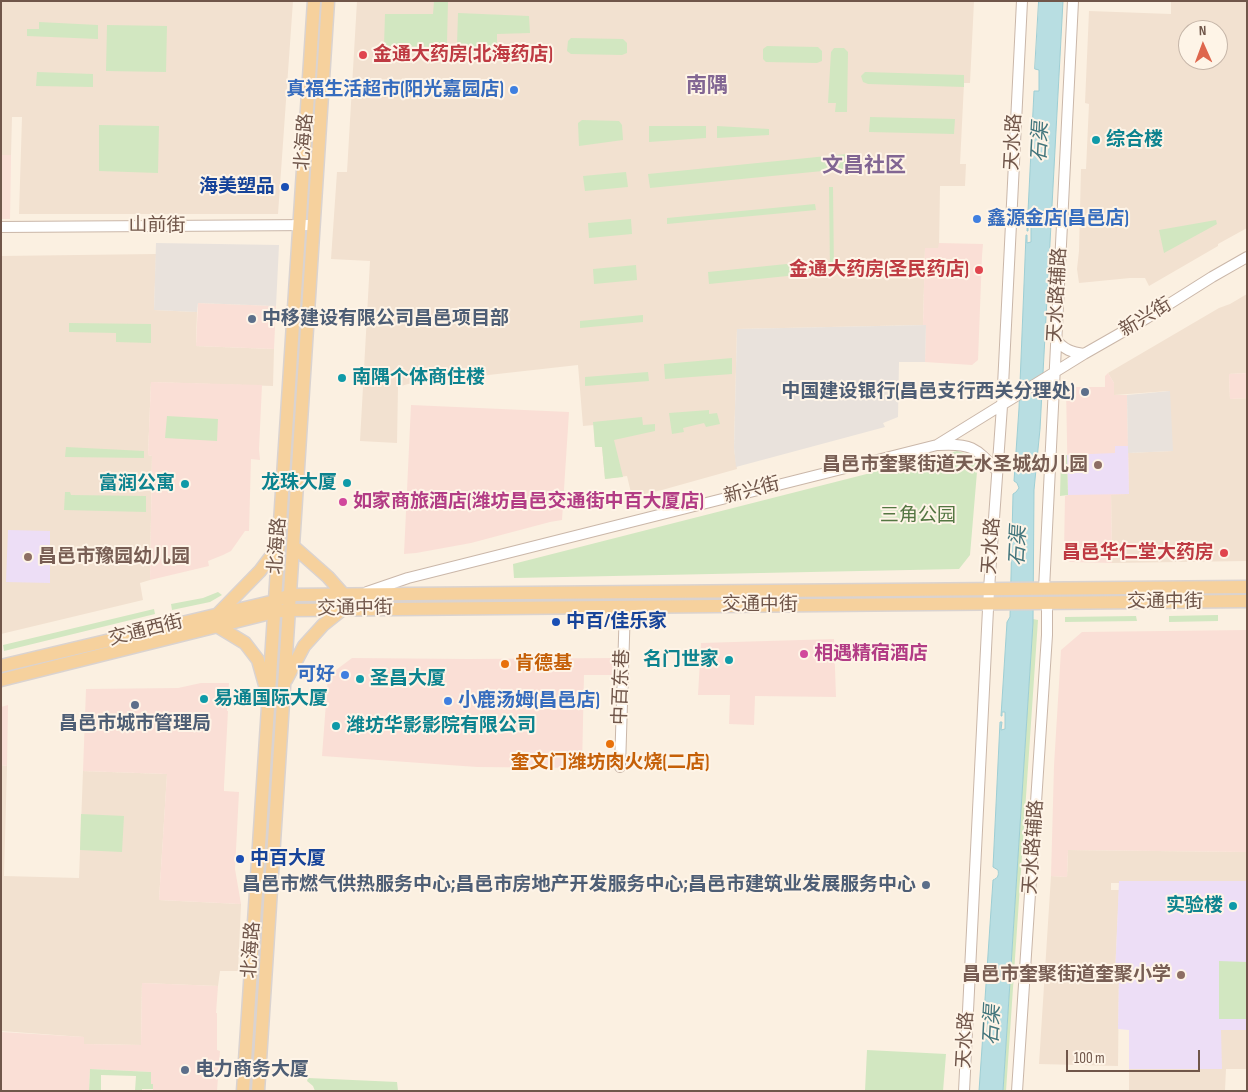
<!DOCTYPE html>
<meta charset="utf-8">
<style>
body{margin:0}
#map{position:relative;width:1248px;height:1092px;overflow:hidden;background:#fbf0e1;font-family:"Sofia Sans Condensed",sans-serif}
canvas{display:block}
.frame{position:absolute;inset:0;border:2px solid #70564a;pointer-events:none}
.north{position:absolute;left:1178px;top:20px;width:50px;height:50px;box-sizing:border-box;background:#fef4e7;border:1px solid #c5b5a8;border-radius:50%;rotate:358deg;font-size:14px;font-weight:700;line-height:20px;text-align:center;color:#70564a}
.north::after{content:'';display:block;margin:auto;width:18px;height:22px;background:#de664d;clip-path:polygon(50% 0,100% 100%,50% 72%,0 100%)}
.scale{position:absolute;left:1066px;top:1050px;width:134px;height:22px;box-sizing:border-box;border:2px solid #70564a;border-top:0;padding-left:6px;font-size:15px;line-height:18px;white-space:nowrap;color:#70564a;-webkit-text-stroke:4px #fef4e7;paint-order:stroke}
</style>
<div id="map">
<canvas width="1248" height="1092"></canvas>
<div class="frame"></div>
<div class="north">N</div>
<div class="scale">100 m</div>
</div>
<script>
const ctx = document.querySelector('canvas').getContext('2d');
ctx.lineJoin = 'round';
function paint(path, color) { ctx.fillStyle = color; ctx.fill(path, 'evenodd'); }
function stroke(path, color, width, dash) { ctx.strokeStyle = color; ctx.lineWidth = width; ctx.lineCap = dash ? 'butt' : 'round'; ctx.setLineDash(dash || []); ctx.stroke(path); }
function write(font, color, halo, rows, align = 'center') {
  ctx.font = font + ' "Sofia Sans Condensed","Noto Sans SC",sans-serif'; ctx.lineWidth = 4; ctx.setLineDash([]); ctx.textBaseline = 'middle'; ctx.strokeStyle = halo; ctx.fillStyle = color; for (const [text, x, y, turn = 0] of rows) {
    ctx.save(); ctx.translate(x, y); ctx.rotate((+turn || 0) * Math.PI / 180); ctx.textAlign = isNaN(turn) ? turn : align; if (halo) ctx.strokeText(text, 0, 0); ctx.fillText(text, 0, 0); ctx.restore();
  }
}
const residential = new Path2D(`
 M1,1H293L278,214H19L22,117H12L11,155H1Z
 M357,1H974L970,83H964L960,164H966L965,186H940L939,248H925L923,325L737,329L734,448L737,469L662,490L632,497L627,476L605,479L602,447H595L594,425L583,426L578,365L408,384L398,387L397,443L360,441L370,261L331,259L337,172H347Z
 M1171,1H1247V228L1218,244V246L1149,286L1145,278H1130L1079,283L1077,269L1079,251L1081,169H1086L1089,104L1085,103L1089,11L1171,14ZM1188,30H1218V60H1188Z
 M156,254L154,310L197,312L196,346L274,349L273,386L151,382L148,455L152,456L150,580L140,583L143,600L1,634V256Z
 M1247,294V373L1229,374L1230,399L1247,398V561L1112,563L1111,494H1129L1128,453L1172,451L1169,391L1114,395V383L1108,373L1219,308L1230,304Z
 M1,765L7,766L4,876L79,878L83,771L167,774L159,900L241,904L238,971H220L218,986L142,983L141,1045L84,1044L83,1037L1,1031Z
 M1068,850L1247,852V881H1119V883H1111V890H1119L1115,975L1119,976L1118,1066L1039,1064L1051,876L1067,877Z
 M1129,1030H1247V1069H1226L1225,1091H1129Z`);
const commercial = new Path2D(`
 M1,155H11L10,219H1Z
 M939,243L983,244L982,256L978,360L972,365L925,362L926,325H923L925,248H938Z
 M198,303L276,306L274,349L196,346Z
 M1108,373L1114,383V395H1127L1129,494L1111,495L1112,563L1070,562L1065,557L1064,552L1065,496L1068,495L1066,387H1105V376Z
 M1247,373V398L1230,399L1229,374Z
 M151,382L262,385L259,449L260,460L251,459L249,531H245L231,551L223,555L208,561L209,566L150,580L152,456L148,455Z
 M411,405L569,412L562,520L550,522L471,543L416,553L404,554Z
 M1247,630V852L1068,850L1067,877L1051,876L1054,766L1061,650L1082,632Z
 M834,639L836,697L755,696L754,725L729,724L730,695H698L701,643Z
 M352,658L469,659L615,658L614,675H584L582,768L477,767L322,756L328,676Z
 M201,683H229L227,711H228L224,786V791L239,792L235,869L241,904L159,900L167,774L83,771L86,689L178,688Z
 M8,705L7,766L1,765V707Z
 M142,983L218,986L216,1013H217V1050L220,1051L217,1091H153V1085L151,1084V1072L90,1069L89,1091H1V1032L84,1037V1044L141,1045Z`);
const industrial = new Path2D(`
 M156,243L279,245L276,306L198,303L197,312L154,310Z
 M926,325L925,362H899L898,417L883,423L885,427L736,467L734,448L737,329Z
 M1170,391L1173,451L1128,453L1127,395Z`);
const education = new Path2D(`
 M1115,446H1128L1129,494L1068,495L1067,455L1115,453Z
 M8,530L50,531V583L6,582Z
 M1119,881H1247V1030H1221L1222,1069H1129V1030L1118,1029L1119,976H1115Z`);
const green = new Path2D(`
 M434,1H448L447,43L445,47L384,46L385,14H433Z
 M458,13L529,16L530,33L497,34V49L459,47L457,45Z
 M39,22L98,25V39L27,36V29H39Z
 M107,25L167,26L166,72L106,71Z
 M571,38L623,39L627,43V53L622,55L571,54L567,51L568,41Z
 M767,46L818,47L822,51V61L817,63L766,62L763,59V49Z
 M834,48H844L848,52L847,112H835L836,103H828L831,52Z
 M37,72L93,74V87L36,86Z
 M865,72L964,75V87L868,84L863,82L861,76Z
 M870,117L955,119L954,134L869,132Z
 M582,120L619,121L622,125L623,140L579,146L578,123Z
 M99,125L159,126L158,173L99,171Z
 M649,126H706V138L649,142Z
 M717,126L769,129V135L717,138Z
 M847,154L848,164L843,169L650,188L648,174Z
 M626,172L628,187L585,191L583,176Z
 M829,187H833L834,272H830Z
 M815,204L816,210L667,224V218Z
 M631,219L632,234L589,238L588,223Z
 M1216,220L1217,224L1164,253L1159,230Z
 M816,261L817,273L709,284L708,272Z
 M636,265L637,280L594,284L593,269Z
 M643,315V322L580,328V321Z
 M69,323L151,324V343L116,342V333L69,332Z
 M732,358V374L665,379L664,364Z
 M648,372L649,381L585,386V377Z
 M709,410V414L717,413L720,424L706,427L704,423L683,428L684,432L672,434L669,413Z
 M167,416L218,419L217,441L165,438Z
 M642,417L643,425L655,424V431L614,440L623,477L605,479L602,447H595L593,422Z
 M66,447L144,451V458L65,457Z
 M957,451L971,455L978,460L970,555L959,569L514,578L513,564Z
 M1067,455L1068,495L1060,496L1061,456Z
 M65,492H70L71,495L146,496V512L64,510Z
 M218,592L222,595L210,602L172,610L171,604L203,598Z
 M154,609L155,614L4,651L3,645Z
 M1218,615V621L1169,622V616Z
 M1136,616L1137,621L1065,622V617Z
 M1033,619L1038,620L1006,1091H1003Z
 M81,814L124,816L122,852L80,850Z
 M1219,961L1247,962V1019H1219Z
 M867,1050L946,1054L943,1091H865Z
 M90,1069L151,1072V1084H153V1089H142V1091H135L136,1076L101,1075V1091H89Z
 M308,1078L397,1082L398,1091H315L313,1086L307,1081Z`);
const water = new Path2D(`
 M1039,1H1063L1040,429L1034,490L1033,623L1003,1091H979L983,1033L987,1032L988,1014H984L993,880C998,878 999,875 998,870L993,867L1000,722H1002L1001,730L1005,729V712H1002V716H1001L1007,622L1010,617L1013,494L1016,492L1019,488L1017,483L1014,481L1019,408L1026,235H1027V243L1031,242V224L1028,225V231H1027L1034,91H1039V70L1035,69Z`);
const tertiary = new Path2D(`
 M1,227L314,225
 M1056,340C1065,350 1071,352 1084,354
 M938,445C970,443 976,447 997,471
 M1044,589L1073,1
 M367,592L408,578L937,445L1084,354L1147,318L1212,277L1247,257
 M620,767L625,606
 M964,1091L989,589L1002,406L1022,1
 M1017,1091L1047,635V603`);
const primary = new Path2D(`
 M293,546L328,577L344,595
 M218,614L260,571L278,547
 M217,626L245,643L258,660L265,685
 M1,666L275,601L290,595L1247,587
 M1,680L274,612L289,610L1247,601
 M286,680L304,646L323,625L343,609
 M243,1091L314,1
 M258,1091L328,1`);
const markers = [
 [363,55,5,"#e0444e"],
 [514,90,5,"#3f7fe0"],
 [1096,140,5,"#0f9aa8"],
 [285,187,5,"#1a4fb4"],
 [977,219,5,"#3f7fe0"],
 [979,270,5,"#e0444e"],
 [252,319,5,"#5c6f8a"],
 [342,378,5,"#0f9aa8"],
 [1085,392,5,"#5c6f8a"],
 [1098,465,5,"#8d6e63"],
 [347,483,5,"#0f9aa8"],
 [185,484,5,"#0f9aa8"],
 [343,502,5,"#d1479c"],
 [1224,553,5,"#e0444e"],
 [28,557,5,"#8d6e63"],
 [556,622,5,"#1a4fb4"],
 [804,654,5,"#d1479c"],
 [729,660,5,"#0f9aa8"],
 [505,664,5,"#e8710a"],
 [345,675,5,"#3f7fe0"],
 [360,679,5,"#0f9aa8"],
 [204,699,5,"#0f9aa8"],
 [448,701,5,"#3f7fe0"],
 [135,705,5,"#5c6f8a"],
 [336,726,5,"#0f9aa8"],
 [610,744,5,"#e8710a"],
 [240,859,5,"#1a4fb4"],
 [926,885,5,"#5c6f8a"],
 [1233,906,5,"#0f9aa8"],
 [1181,975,5,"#8d6e63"],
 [185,1070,5,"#5c6f8a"]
];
const healthNames = [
 ["金通大药房(北海药店)",373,55,"left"],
 ["金通大药房(圣民药店)",969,270],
 ["昌邑华仁堂大药房",1214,553]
];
const shopNames = [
 ["真福生活超市(阳光嘉园店)",504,90],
 ["鑫源金店(昌邑店)",987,219,"left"],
 ["可好",335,675],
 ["小鹿汤姆(昌邑店)",458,701,"left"]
];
const cultureNames = [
 ["综合楼",1106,140],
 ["南隅个体商住楼",352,378],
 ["龙珠大厦",337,483,"right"],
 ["富润公寓",175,484,"right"],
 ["名门世家",719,660,"right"],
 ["圣昌大厦",370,679],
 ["易通国际大厦",214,699],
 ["潍坊华影影院有限公司",346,726],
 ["实验楼",1223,906,"right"]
];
const streetNames = [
 ["北海路",305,142,-86],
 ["天水路",1014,142,-87],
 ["山前街",157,226],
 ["天水路辅路",1058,295,-87],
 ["新兴街",1146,318,-31],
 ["新兴街",752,491,-14],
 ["北海路",278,546,-86],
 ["天水路",992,546,-86],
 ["交通中街",1165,602],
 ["交通中街",760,605],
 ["交通中街",355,609,-1],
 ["交通西街",146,631,-14],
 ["中百东巷",622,687,-88],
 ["天水路辅路",1034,847,-86],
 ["北海路",252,950,-86],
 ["天水路",966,1040,-87]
];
const transitNames = [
 ["海美塑品",275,187,"right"],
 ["中百/佳乐家",566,622],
 ["中百大厦",250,859]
];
const serviceNames = [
 ["中移建设有限公司昌邑项目部",262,319],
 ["中国建设银行(昌邑支行西关分理处)",1075,392,"right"],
 ["昌邑市城市管理局",135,724,"center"],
 ["昌邑市燃气供热服务中心;昌邑市房地产开发服务中心;昌邑市建筑业发展服务中心",916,885,"right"],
 ["电力商务大厦",195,1070]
];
const educationNames = [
 ["昌邑市奎聚街道天水圣城幼儿园",1088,465],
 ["昌邑市豫园幼儿园",38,557,"left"],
 ["昌邑市奎聚街道奎聚小学",1171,975]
];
const hotelNames = [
 ["如家商旅酒店(潍坊昌邑交通街中百大厦店)",353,502],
 ["相遇精宿酒店",814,654]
];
const parkNames = [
 ["三角公园",918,516]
];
const foodNames = [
 ["肯德基",515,664],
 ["奎文门潍坊肉火烧(二店)",610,763,"center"]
];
const waterNames = [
 ["石渠",1041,142,-87],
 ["石渠",1019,546,-87],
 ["石渠",993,1025,-87]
];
const quarterNames = [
 ["南隅",707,87],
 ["文昌社区",864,167]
];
paint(residential, '#f2e1d0');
paint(commercial, '#fadfd6');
paint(industrial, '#e9e2dc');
paint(education, '#eddef6');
paint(green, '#d2e7c1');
paint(water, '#b8dee2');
stroke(water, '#9eced4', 1);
stroke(tertiary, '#cab7a9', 12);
stroke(primary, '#dad3d0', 15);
stroke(tertiary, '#fff', 10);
stroke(primary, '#f6d19d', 12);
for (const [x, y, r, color] of markers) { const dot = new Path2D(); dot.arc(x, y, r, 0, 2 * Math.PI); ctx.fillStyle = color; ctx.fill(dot); stroke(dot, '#fef4e7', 2); }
write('bold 19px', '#be3a42', '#fef4e7', healthNames, 'right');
write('bold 19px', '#366cbe', '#fef4e7', shopNames, 'right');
write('bold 19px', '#0d838f', '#fef4e7', cultureNames, 'left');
write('19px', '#70564a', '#fef4e7', streetNames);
write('bold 19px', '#164399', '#fef4e7', transitNames, 'left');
write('bold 19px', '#4e5e75', '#fef4e7', serviceNames, 'left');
write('bold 19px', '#785e54', '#fef4e7', educationNames, 'right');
write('bold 19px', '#b23c85', '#fef4e7', hotelNames, 'left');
write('19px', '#547642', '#fef4e7', parkNames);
write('bold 19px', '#c56008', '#fef4e7', foodNames, 'left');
write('italic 20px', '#42757c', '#fef4e7', waterNames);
write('bold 21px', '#826693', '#fef4e7', quarterNames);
</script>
